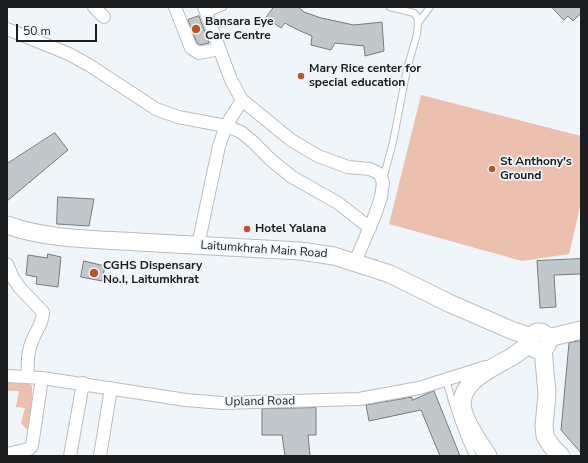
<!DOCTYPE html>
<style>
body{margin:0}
#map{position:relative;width:588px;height:463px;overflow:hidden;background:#eff5f9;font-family:"Nunito Sans",sans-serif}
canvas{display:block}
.frame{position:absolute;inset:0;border:8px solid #1b1d1e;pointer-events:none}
.scale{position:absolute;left:16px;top:24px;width:81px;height:18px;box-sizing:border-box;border:2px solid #1b1d1e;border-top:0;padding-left:5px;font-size:12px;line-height:14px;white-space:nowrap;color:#1b1d1e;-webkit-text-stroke:3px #eff5f9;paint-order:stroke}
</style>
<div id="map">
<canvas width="588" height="463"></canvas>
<div class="frame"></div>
<div class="scale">50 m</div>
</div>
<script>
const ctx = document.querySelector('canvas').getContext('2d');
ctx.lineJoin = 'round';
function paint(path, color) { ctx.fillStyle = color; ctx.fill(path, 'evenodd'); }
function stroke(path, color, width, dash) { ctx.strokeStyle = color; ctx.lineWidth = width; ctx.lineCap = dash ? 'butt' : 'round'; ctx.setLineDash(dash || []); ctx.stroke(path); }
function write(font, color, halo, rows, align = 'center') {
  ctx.font = font + ' "Nunito Sans",sans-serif'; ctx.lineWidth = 3.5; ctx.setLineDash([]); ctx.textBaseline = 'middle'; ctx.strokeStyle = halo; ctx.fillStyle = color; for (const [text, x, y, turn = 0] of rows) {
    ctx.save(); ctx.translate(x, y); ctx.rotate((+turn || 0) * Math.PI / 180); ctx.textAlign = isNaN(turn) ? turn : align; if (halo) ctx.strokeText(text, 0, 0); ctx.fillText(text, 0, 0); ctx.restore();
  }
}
const green = new Path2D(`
 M421,95L581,136V203L569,254L522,261L389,224Z
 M7,380H24L32,386V407L27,430L21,423L25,408L16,407L19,391H7Z`);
const building = new Path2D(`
 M274,7H298L304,12L321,18L354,25L382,22L384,51L365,56L364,46L335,43L331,50L311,45L312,36L298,30L285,23L281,28L266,18Z
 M552,7H581V13L573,21L568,16L564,20Z
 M199,16L209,43L200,45L197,43L188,20Z
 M55,133L68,150L7,201V164Z
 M58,197L94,199L89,226L57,224Z
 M48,254L61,257L58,287L36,284L37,277L26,275L28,255L47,258Z
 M581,259V274L554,275L556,307L540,308L537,261Z
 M84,261L105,266L102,281L81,277Z
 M579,341H581V453L561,430L569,343Z
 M434,391L460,456H440L421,410L369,421L366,405L412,397V400Z
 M316,408V435H308L310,456H285L282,435H262V409Z`);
const lane = new Path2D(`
 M206,14L223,7
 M418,23L430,7
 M383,179L393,142L407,69L417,34L418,23L417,17L414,13L390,7
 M446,380C453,406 461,431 473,456`);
const street = new Path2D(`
 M94,7L104,17
 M175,7L191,48L199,53L219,49
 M204,7L231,80L242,100L291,140L318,156L348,167L370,169L380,174L383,183L381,197L375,215L355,262
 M7,29L69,54L89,65L156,109L178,117L226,126L241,132L253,142L271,160L292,177L338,203L370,228
 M198,245L219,146L226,126L242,100
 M7,264L13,278L20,288L43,312C43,323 37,329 33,339C27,351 27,364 28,377
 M7,376L42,378L186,400L222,403L359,399L419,388L486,367
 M7,454L29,449L32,446L42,378
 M70,456L83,383
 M100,456L111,388`);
const secondary = new Path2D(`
 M7,225C49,240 95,239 139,242C193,245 246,248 300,251L334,256L390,274L451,304L511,330L531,337
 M530 341a9 9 0 1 1 18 0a9 9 0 1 1-18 0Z
 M548,338L581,330
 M543,349L547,394L544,426L545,436L552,447L561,456
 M488,456C479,442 467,426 463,410C456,384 490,369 508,359C516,355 523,349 530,343`);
const markers = [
 [196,29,5,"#bb5528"],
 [301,76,4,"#bb5528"],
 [492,169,4,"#bb5528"],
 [247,229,4,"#bb5528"],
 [94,273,5,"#bb5528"]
];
const poiNames = [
 ["Bansara Eye",205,22],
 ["Care Centre",205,36],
 ["Mary Rice center for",309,69],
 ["special education",309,83],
 ["St Anthony's",500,162],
 ["Ground",500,176],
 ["Hotel Yalana",255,229],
 ["CGHS Dispensary",103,266],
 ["No.I, Laitumkhrat",103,280]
];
const streetNames = [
 ["Laitumkhrah Main Road",264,250,4],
 ["Upland Road",260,402,-1]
];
paint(green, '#ebc0af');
paint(building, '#c1c7ca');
stroke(building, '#767b7e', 1);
stroke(lane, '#b9bec2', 8);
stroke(street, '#b9bec2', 14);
stroke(secondary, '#b9bec2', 19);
stroke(lane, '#fff', 6);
stroke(street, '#fff', 12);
stroke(secondary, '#fff', 17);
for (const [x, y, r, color] of markers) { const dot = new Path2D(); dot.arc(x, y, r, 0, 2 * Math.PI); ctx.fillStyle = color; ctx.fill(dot); stroke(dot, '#eff5f9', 1.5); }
write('bold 12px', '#1b1d1e', '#eff5f9', poiNames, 'left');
write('12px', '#1b1d1e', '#eff5f9', streetNames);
</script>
